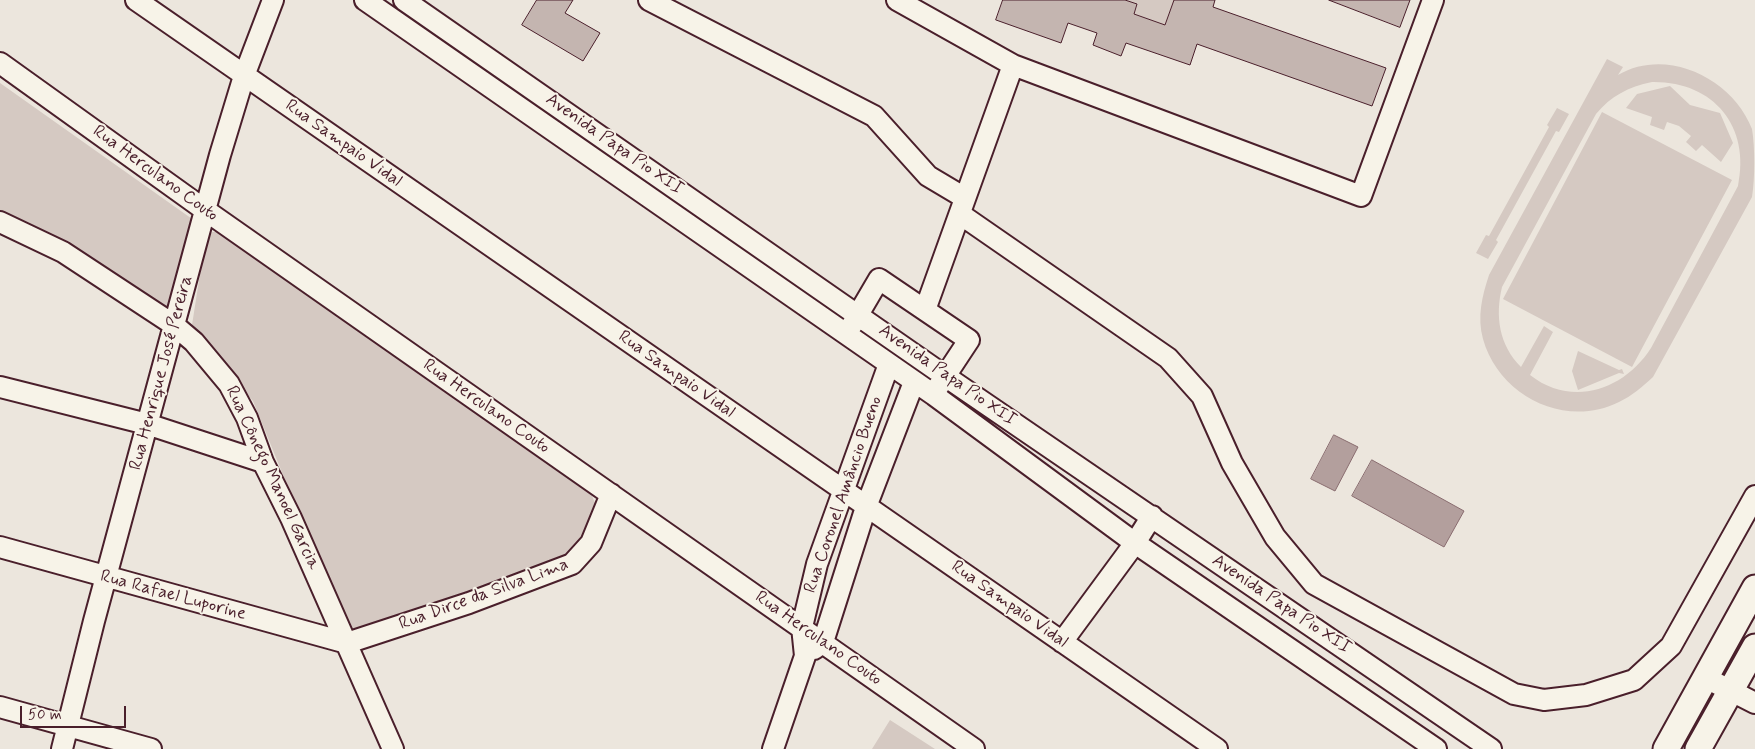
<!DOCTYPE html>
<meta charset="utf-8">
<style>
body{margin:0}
#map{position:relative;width:1755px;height:749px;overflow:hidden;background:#ece6dd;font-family:Mynerve,sans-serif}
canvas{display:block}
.scale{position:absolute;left:20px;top:706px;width:106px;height:22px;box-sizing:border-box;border:2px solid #4a1f2b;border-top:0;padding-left:6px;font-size:15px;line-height:18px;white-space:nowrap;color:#4a1f2b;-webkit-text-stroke:4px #f7f3e8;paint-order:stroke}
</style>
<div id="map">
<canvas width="1755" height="749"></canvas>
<div class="scale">50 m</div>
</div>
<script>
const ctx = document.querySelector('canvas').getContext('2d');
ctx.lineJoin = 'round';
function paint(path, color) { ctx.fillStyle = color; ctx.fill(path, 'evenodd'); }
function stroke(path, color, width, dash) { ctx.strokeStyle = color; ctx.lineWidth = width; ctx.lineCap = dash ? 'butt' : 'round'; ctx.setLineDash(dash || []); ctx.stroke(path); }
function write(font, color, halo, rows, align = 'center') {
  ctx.font = font + ' Mynerve,sans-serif'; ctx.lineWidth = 4; ctx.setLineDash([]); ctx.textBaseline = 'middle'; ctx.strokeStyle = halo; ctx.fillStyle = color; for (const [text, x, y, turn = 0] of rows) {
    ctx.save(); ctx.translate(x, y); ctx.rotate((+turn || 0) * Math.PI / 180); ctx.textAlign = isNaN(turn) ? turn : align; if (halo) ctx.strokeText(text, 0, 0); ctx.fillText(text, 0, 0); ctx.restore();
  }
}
const green = new Path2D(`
 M1125,0H1174L1165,25L1134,14L1137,5Z
 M1607,59L1623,67L1618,75C1667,46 1733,79 1752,129C1755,147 1755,178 1752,197L1653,377C1642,387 1632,396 1619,402C1565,429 1499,396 1483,339C1477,317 1482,296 1489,275ZM1652,82C1713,81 1751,126 1738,186L1651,348C1624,390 1572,408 1530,375L1553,332L1544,326L1521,367C1499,345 1495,316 1502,287L1596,114C1611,96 1628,87 1652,82Z
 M0,83L195,221L167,308L0,215Z
 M1670,86L1690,105L1720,113L1733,143L1721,162L1702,145L1696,151L1686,142L1691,136L1679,126L1667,122L1664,130L1650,125L1652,117L1626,108L1637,94Z
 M1557,108L1569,114L1559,132L1556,131L1496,240L1498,242L1488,259L1476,253L1486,235L1489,236L1549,127L1547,125Z
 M1602,112L1732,180L1632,367L1503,299Z
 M212,232H225L577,480L592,496L598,510L580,552L348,635L253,401L198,339L192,325L205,242Z
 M1578,351L1619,370L1622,369L1624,374L1619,373L1578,390L1572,371Z
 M890,720L935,749H872Z`);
const water = new Path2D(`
 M1334,435L1358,447L1335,491L1311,479Z
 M1372,460L1464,511L1444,547L1352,496Z`);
const building = new Path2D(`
 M537,0H573L565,13L600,33L583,61L522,25Z
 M1003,0H1125L1137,4L1134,14L1165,25L1174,0H1215L1213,7L1386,68L1372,106L1197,44L1190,65L1126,43L1121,56L1093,45L1097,33L1068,23L1061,43L996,20Z
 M1329,0H1410L1400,27Z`);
const minor = new Path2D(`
 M136,0L1217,749
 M365,0L934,395L1135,543L1436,749
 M404,0L945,376L1491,749
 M649,0L874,116L928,176L965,198
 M897,0L1013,65
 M0,63L205,210L974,749
 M960,214L1168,358L1202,396L1232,463L1275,537L1314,584L1514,694L1544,700L1586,695L1634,680L1671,646L1755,496
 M0,222L63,252L174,325L194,342L229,384L247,418L263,462L291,518L393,749
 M925,310L1013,65L1361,196L1433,0
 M852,325L879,279L969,340L938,387
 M0,387L147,424L263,462
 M0,547L347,643L469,603L572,564L591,543L611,494
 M1062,642L1135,543L1152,516
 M814,649L823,642L866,507L914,382
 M1706,678L1755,703
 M0,707L151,749
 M62,749L94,621L220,155L244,76L273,0
 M773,749L805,656L802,627L817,564L889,364`);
const major = new Path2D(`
 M1666,749L1755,588
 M1698,749L1755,647`);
const streetNames = [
 ["Rua Sampaio Vidal",343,144,35],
 ["Avenida Papa Pio XII",614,145,35],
 ["Rua Herculano Couto",155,174,36],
 ["Rua Henrique José Pereira",162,373,-75],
 ["Rua Sampaio Vidal",676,375,35],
 ["Avenida Papa Pio XII",947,376,35],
 ["Rua Herculano Couto",486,407,35],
 ["Rua Cônego Manoel Garcia",272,478,65],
 ["Rua Coronel Amâncio Bueno",844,495,-71],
 ["Rua Dirce da Silva Lima",484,595,-20],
 ["Rua Rafael Luporine",173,596,15],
 ["Rua Sampaio Vidal",1009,605,35],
 ["Avenida Papa Pio XII",1281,605,34],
 ["Rua Herculano Couto",818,639,35]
];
paint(green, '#d5c9c2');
paint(water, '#b39f9d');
stroke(water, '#896c6f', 1);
paint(building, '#c4b5b0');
stroke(building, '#4a1f2b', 1);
stroke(minor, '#4a1f2b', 24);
stroke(major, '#4a1f2b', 29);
stroke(minor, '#f7f3e8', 20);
stroke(major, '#f7f3e8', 25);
write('18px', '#4a1f2b', '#f7f3e8', streetNames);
</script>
